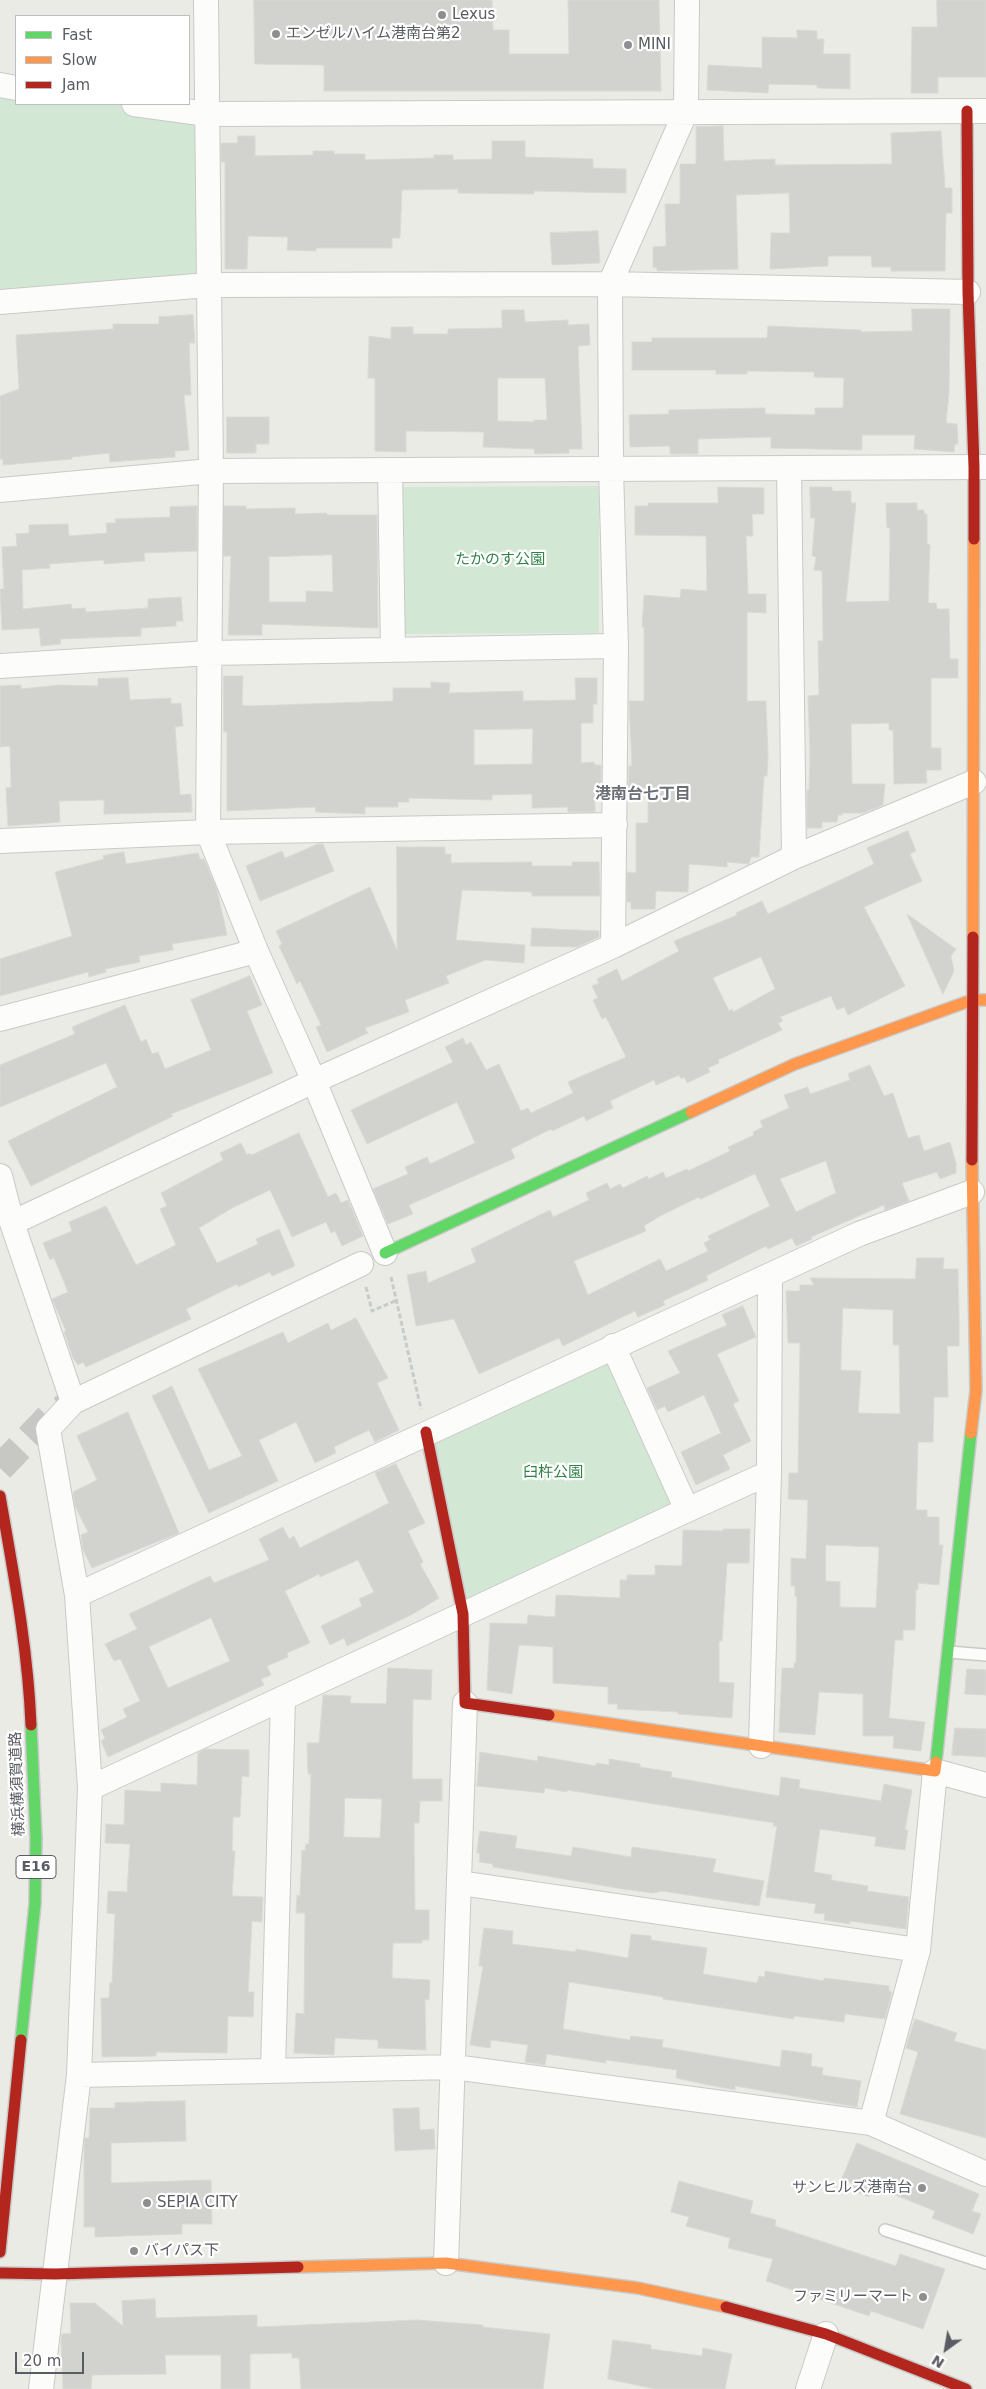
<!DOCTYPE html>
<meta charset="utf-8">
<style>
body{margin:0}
#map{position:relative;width:986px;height:2389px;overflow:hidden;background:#ebebe5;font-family:"DejaVu Sans",sans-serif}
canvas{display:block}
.legend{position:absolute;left:15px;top:15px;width:175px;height:90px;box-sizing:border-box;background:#fff;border:1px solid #bdbec1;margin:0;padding:6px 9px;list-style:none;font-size:15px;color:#5a5c63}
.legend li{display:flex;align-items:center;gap:10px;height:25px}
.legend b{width:25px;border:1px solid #bdbec1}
.north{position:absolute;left:921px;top:2324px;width:50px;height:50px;-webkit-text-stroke:4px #fff;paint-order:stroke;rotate:212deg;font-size:14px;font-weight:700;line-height:20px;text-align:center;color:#5a5c63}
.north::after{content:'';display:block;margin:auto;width:18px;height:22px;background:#5a5c63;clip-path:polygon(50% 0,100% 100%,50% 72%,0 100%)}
.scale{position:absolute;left:15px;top:2352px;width:69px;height:22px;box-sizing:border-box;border:2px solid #5a5c63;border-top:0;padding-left:6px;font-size:15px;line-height:18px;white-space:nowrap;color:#5a5c63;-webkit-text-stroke:4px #fff;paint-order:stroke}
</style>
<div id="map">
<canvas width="986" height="2389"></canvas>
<ul class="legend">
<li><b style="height:6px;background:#63d668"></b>Fast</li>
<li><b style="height:6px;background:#ff974d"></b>Slow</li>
<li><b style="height:6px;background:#b3261e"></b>Jam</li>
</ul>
<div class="north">N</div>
<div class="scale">20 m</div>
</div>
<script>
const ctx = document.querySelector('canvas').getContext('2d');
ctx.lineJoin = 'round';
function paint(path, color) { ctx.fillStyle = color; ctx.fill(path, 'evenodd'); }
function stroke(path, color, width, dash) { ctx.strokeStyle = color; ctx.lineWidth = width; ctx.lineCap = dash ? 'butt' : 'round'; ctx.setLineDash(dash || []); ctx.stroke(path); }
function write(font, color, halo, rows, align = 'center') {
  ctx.font = font + ' "DejaVu Sans","Noto Sans JP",sans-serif'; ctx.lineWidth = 4.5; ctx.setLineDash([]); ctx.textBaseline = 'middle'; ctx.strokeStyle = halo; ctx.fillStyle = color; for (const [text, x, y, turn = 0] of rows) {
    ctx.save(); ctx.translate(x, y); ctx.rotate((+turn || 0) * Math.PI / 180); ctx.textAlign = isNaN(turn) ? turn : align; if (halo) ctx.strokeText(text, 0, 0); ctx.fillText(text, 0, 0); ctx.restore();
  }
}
const green = new Path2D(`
 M0,85L16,88V104H134L207,114L208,285L0,303Z
 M599,486V633L402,634L403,487Z
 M613,1346L687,1510L463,1614L426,1432Z`);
const building = new Path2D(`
 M254,0H492L493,30H509V54H569L568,0H659L661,91H324V65L255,64Z
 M937,0H986V77H938V93H911L912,27H937Z
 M797,30L817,31V39H824L823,54H850V89L817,88V85L769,84L768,93L707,90L708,65L762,68V37L797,38Z
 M723,126L724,161L775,159V165L892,164L891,133L941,131L945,188H952V213H946L945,271H891V267H872L871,256H828V266L770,269L771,233H790L789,193L736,195L738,269L657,271V268L653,267V247L666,246L665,204H680V164H696V127Z
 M238,136H255V156L313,155V151H334V154H365V160L434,158V155H453V160L492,159V141H525V157L593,159V168L626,169V193L534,191V194L458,193V189L402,190L400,238H392V248H316V251L287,250L288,237L248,236L247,269H225V162H221V143H237Z
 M598,231L600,263L552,265L550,233Z
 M912,309H950L949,393L946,423L957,424L958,444H955L954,452L914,449L915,435H862V450L771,448V437L698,439V454H670V446L630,447L629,415L669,414V410L765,408V414L815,415V408H843L844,378L814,377V372L747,371V374H716V370H632V342H652V338H767L768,326L861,330V332L912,331Z
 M502,310H524L525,322L568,320V325L589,324L590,345L578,346L582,449H569V453L535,454L534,449L483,447L484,432L406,431V452L375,451V378H368L369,336L391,339V327H413V334H448V329L502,328ZM498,378H545L547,420H534V422L498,421Z
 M193,315L195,343H189L191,395H184L189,450L175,451V457L110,462L109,453L72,457V459L3,465V459H0V396L19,389L16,335L113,329V324H159V317Z
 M227,417H269V444H256V453H227Z
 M718,487L764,488V514H752L753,536H746L748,594H766V613L747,612V701H766L768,756L767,776H764L759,857H751L749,864L727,862V867L689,864L688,892L656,891L655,909H631V902H627V872L636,873V823H648V788H628L629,766H632L629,701H644V627H642L644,595L680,598L681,589L707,591L706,536L635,535V506H648V503H718Z
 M810,487H832V491H851V503H856L846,602L889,601L890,528H887L886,503H917V510H924V514H927V544L930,545L928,603H936L937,609H949L950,659H958V678H931V748H941V770H926L927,783L894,784L893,730H889V723L851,724L852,784H885L883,805L863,813H842V815H838L837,822H822V828H807V790H809L810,753L808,696L819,695L818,641H823L822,571L814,570L816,557L812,556L815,518H811Z
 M197,506V551L144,553L145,561L104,564V560L49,564L50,568L22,570L23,609L71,604L72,609L85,608L86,612L148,608V599L181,597L183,621H176V626L141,628V636L60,639L61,644L41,646L39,628L2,630L0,589H4L2,547L17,546L16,534L29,533V525L68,524L69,536L107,533L106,523H116L115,519L170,517V507Z
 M224,506H246V509L295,508V514L327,513V515H377L378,628L262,624V635H228L231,556H224ZM332,555L333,592L306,591V602H269V557Z
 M224,676H243L242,705L249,706L393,701V688H431V682L450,683L449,693L523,691V701L576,700L575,678H597V704H593V723H581V763L594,762L595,765H601V788L595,789V812H568V807L532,808V794L492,795V800L409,798V802H398V807H365V814L316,812L315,807L227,811V732H224ZM533,729L532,764L474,765V730Z
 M128,678L130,700L171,698V704L181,703L183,726L175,727L180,795L191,794L192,812L104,814V800L59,801L60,822L8,826L6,788L11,787L10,746L0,747V686L21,685V689L59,685L98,686V679Z
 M908,831L916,851L910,854L922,881L864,907L905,986L848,1015L844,1007L837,1010L831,996L780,1017L783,1021L778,1023L782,1030L718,1060L719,1063L708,1068L710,1072L687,1083L684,1077L681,1079L679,1075L656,1085L654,1080L610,1101L613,1108L586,1121L584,1116L552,1131L551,1129L511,1149L515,1158L409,1205L413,1214L388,1224L373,1189L408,1174L405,1167L427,1157L430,1164L475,1143L457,1102L367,1144L351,1110L453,1062L445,1047L463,1038L466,1045L471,1042L486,1070L499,1064L521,1111L528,1108L531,1113L573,1093L568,1082L626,1057L606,1017L602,1019L593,1000L598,998L592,986L599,983L597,979L617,969L622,981L679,951L674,941L737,915L736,913L762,901L768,914L838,881L874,864L867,848ZM761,957L775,989L733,1012L732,1009L729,1011L713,978Z
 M318,844H323L334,871L260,901L246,866L282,851L285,858Z
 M397,847H445V854H451V863L532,862V866H572V862H599L600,896H532V892L462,890L456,940L525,945L524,963L485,960L446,976L449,983L405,1000L409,1012L365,1028L368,1033L327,1052L316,1027L321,1025L300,981L297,984L279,946L282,944L276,931L370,887L397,950Z
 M124,852L126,864L198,853L200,859H204L217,890L227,935L172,944L173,950L139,956L140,962L105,969L106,972L89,977L88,972L0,996V959L72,936L55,872L104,859L103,856Z
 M907,914L956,949L951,956L954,971L943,994Z
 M532,928L599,931V937L577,947L531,946Z
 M250,976L262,1005L247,1011L273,1073L171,1114L173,1116L31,1186L8,1141L117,1087L106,1063L0,1107V1065L75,1034L72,1027L125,1005L141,1042L146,1039L152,1054L158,1052L165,1069L211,1050L191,1000Z
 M870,1065L884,1096L893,1093L908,1138L919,1135L924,1151L950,1142L956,1163V1173L940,1179L937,1172L902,1183L909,1201L885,1210L884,1205L811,1237L812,1239L796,1246L792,1238L768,1249L766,1246L706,1276L708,1280L663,1301L665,1305L638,1317L635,1311L563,1346L559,1338L479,1374L454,1319L416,1326L407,1275L426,1271L428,1283L476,1262L471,1249L550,1210L553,1217L589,1200L586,1193L607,1183L610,1189L620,1184L623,1188L647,1176L649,1179L663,1172L666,1178L687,1169L688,1171L730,1151L728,1147L754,1135L753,1132L763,1127L760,1121L789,1108L784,1095L808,1087L810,1094L850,1080L848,1074ZM826,1161L836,1193L796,1212L780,1179ZM755,1174L770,1206L708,1236L710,1240L704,1243L708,1251L666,1271L660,1259L588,1295L574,1261L646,1231L644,1226L660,1216L699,1197L700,1199Z
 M299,1133L328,1197L336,1193L341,1203L348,1200L363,1236L342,1246L335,1231L331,1233L326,1222L292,1237L270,1190L232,1208L199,1228L217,1263L258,1244L256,1239L279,1229L295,1266L272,1276L270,1272L238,1287L237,1284L186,1309L191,1319L86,1367L83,1362L78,1365L73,1358L64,1332L66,1331L52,1299L68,1292L54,1258L50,1260L43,1243L72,1231L69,1222L106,1206L136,1265L176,1245L160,1209L167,1206L161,1193L223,1160L220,1153L241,1143L247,1155L250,1153L251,1155Z
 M917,1258H944L943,1269H958L959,1316V1346H947L948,1397H934L933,1442H918L916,1510H927V1517H939V1545H943L939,1585L918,1583V1590L916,1589L915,1630H903V1640H895L889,1718L925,1722L921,1751L893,1748L894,1736H863V1694L819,1692L815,1735L779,1732L782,1668H794V1663H796L797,1597L795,1596V1586H791V1558L806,1559L808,1500L788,1499L789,1473H798L800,1343H788L786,1291H800V1285H814L810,1278L915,1279ZM843,1308L893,1310V1345H899L900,1414L858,1413L861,1371L841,1370ZM826,1545L879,1547L876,1608L840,1607V1582L826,1581Z
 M743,1306L756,1337L717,1354L739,1401L733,1404L751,1441L723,1455L730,1469L696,1485L681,1452L721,1433L704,1395L668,1412L665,1406L657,1410L647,1388L680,1373L668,1351L727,1325L722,1315Z
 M356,1318L388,1378L377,1383L399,1430L375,1442L369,1430L334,1447L336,1453L315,1463L296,1422L259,1440L278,1481L209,1513L152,1396L172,1386L209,1470L242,1456L198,1369L283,1332L288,1343L328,1323L331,1330Z
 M128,1412L179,1533L92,1568L83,1550L81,1535L88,1532L75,1506L73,1492L97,1480L77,1436Z
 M396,1464L425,1523L408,1531L423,1562L420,1564L439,1598L413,1614L347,1646L344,1638L330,1645L321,1626L362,1606L359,1599L374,1592L358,1560L320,1577L319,1574L285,1591L310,1643L287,1653L288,1657L267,1666L271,1675L261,1679L264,1685L108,1757L101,1741L105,1738L101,1730L127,1717L123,1709L140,1701L122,1662L120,1659L114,1661L105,1644L137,1629L129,1614L210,1576L214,1583L269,1560L259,1539L283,1527L289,1539L294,1536L300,1548L389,1503L375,1473ZM211,1618L230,1661L168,1688L149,1647Z
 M723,1529H750L749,1563H727L722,1641H719V1682L734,1683L732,1718L678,1714V1712L617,1709L618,1704H608V1687L553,1683V1647L519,1645L512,1694L487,1690L490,1623L527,1624L528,1615L555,1617L556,1595L620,1598V1580H627V1575H655V1565L682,1566L683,1530L723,1531Z
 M388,1668L432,1670L431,1700L413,1699L412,1779H442V1801H420L419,1823H414L415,1910H429V1940H422V1943H393L392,1978L430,1980L429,2000L425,1999L426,2050L378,2048V2040L335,2038L334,2055L294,2053L296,2013L304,2014L305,1913H296L297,1895L300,1896L302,1850L305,1851L306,1844H309L311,1774H308L307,1743H319L323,1695L351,1696L350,1703L386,1704ZM345,1798L382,1799L380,1838L344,1837Z
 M967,1669L986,1670V1695L965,1694Z
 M955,1728L986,1729V1757L952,1755Z
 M206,1749L249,1750V1777L242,1776L240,1817H233L232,1851H235L232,1896L263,1897L262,1922L252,1921L248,1992H254L253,2017L228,2016L227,2053L156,2052V2056L102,2057L101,1998H109L110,1982L112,1983L115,1914L107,1913L108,1891L127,1892L130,1844L105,1843L106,1824L124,1825L125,1790L161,1792V1783L197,1785L198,1753Z
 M480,1752L537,1761L538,1756L596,1766V1763L609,1765V1759L640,1764V1767L672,1772L671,1777L779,1796L781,1777L800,1780L799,1788L881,1801L884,1784L912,1790L905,1830H908L905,1850L875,1846L876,1837L820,1829L814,1872L832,1875L831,1880L868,1886L867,1891L909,1897L906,1929L850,1921V1924L824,1920L825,1914L814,1913L816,1904L766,1897L777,1826H773L774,1823L567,1790V1792L545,1788L544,1793L477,1786Z
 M480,1831L517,1836L515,1848L571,1856L573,1847L631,1857L632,1847L716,1859L713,1872L764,1881L759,1906L662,1891L653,1893L623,1889L493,1867V1864L479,1862L480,1853H477Z
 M484,1928L513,1931L512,1944L576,1952V1949L628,1958L631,1934L651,1936V1940L707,1948L703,1974L757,1983L759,1976L765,1977V1971L824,1981V1978L889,1986V1991L892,1992L885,2019L845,2014L844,2022L794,2016V2019L663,1999V1997L569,1982L563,2029L630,2040L631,2036L663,2040L662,2047L780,2067L782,2050L812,2054L811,2066L823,2068L822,2075L861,2081L857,2107L735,2086V2090L709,2085L676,2078L677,2070L606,2060V2063L547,2054L545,2065L525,2062L528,2045L491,2040L490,2048L470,2045L483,1966H479Z
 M915,2019L957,2033L954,2041L986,2050V2138L900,2114L918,2052L906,2048Z
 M185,2101L186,2141L111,2143V2183L211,2180L212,2224H182V2234L95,2237V2227H84V2146L85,2138H89L90,2108H115V2103Z
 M419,2108L420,2130L434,2129L435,2149L395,2151L393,2109Z
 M857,2143L979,2194L972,2211L981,2214L973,2234L932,2218L935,2211L873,2186L869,2197L852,2190L854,2184L842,2179Z
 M679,2181L753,2201L750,2213L776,2220L775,2226L896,2266L900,2254L945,2269L923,2329L871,2311L869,2316L766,2281L773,2259L728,2248L730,2238L686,2226L689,2217L671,2212Z
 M155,2299L156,2318L257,2315V2327L417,2320L483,2325V2327L550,2334L543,2389H301L299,2358H292V2353L250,2354V2389H221V2355H165L166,2374L92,2375L91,2389H63L61,2340L62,2334L71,2333L70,2303H95L123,2326L122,2301Z
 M613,2340L651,2345V2349L702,2356L703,2348L732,2354L725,2389H655L608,2379Z`);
const secondaryTunnel = new Path2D(`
 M0,1468L52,1414L66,1407`);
const path = new Path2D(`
 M391,1277L421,1409
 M366,1287L372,1311L397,1300`);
const lane = new Path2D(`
 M949,1652L986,1655
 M885,2230L986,2263`);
const street = new Path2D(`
 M206,0L211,471L208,832L256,951L314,1081L385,1253
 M0,85L16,88
 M134,104L207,114L986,111
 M0,302L208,285L610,284L968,292
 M789,468L794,857
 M390,470L393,650
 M0,490L211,471L986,467
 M0,666L209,653L616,646
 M0,841L208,832L615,825
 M613,946L616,646L611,468L610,284L686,111L687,0
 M0,1019L256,951
 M0,1176L12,1223L73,1402L48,1429L77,1595L859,1234L972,1192
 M12,1223L314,1081L613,946L794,857L974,782
 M613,1346L687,1510L90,1788L79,2075L454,2067L871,2123L986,2174
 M73,1402L361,1264
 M687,1510L769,1473
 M77,1595L90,1788
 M761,1746L769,1473L770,1275
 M460,1883L918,1950
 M273,2070L283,1698
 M871,2123L918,1950L935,1771L986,1785
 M446,2263L465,1703
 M41,2389L79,2075
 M808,2389L826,2334`);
const fast = new Path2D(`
 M385,1253L691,1112
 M936,1762L971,1433
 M21,2040L35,1904L36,1838L31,1725`);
const slow = new Path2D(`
 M973,937L974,539
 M691,1112L795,1064L972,1000H986
 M971,1433L976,1390L972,1160
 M549,1715L935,1771L936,1762
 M298,2267L446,2263L638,2288L726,2307`);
const jam = new Path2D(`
 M967,111L968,292L974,467V539
 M972,1160L973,937
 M426,1432L463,1614L465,1703L549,1715
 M0,1496C13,1571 28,1648 31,1725
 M0,2252L21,2040
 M0,2273L55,2274L298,2267
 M726,2307L826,2334L966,2389`);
const markers = [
 [442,15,5,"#8d8e90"],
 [276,34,5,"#8d8e90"],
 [628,45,5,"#8d8e90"],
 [922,2188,5,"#8d8e90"],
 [147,2203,5,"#8d8e90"],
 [134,2251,5,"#8d8e90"],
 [923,2297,5,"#8d8e90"]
];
const shields = [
 [36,1867,40]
];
const shieldNames = [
 ["E16",36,1867]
];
const poiNames = [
 ["Lexus",452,15],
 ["エンゼルハイム港南台第2",286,34],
 ["MINI",638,45],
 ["サンヒルズ港南台",912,2188,"right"],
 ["SEPIA CITY",157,2203],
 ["バイパス下",144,2251],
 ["ファミリーマート",913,2297,"right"]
];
const parkNames = [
 ["たかのす公園",500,560],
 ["臼杵公園",553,1473]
];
const streetNames = [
 ["横浜横須賀道路",18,1784,-92]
];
const neighbourhoodNames = [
 ["港南台七丁目",643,795]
];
paint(green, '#d2e8d4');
paint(building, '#d2d2cf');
stroke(building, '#dadad4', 1);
stroke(secondaryTunnel, '#c7c7c4', 28, [28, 14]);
stroke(lane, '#c9c9c8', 14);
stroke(street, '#c9c9c8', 26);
stroke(fast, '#c9c9c9', 14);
stroke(slow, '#c9c9c9', 14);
stroke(jam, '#c9c9c9', 14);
stroke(path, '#c7ccca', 3, [5, 2.5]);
stroke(lane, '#fcfcfb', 11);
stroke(street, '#fcfcfb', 24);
stroke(fast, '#63d668', 11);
stroke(slow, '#ff974d', 11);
stroke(jam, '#b3261e', 11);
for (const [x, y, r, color] of markers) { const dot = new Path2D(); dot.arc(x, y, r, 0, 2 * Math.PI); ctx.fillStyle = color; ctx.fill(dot); stroke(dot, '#fff', 2); }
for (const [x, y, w] of shields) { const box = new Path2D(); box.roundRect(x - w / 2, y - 11.5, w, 23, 4); ctx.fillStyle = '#fff'; ctx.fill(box); stroke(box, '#5a5c63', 1); }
write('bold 14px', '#5a5c63', null, shieldNames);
write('15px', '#5a5c63', '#fff', poiNames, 'left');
write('15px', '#328248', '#fff', parkNames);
write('15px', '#5a5c63', '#fff', streetNames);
write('bold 16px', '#6b6e75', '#fff', neighbourhoodNames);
</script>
